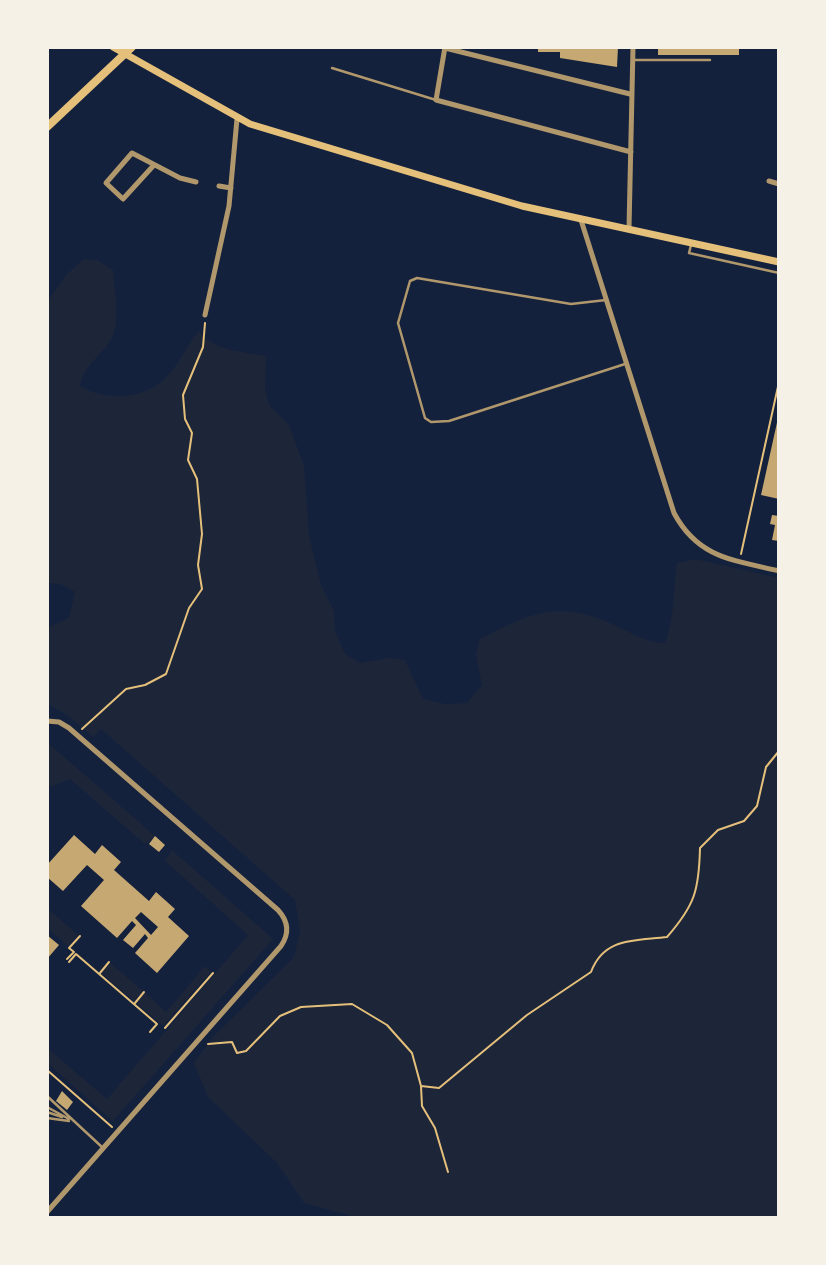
<!DOCTYPE html>
<style>
body{margin:0}
#map{position:relative;width:826px;height:1265px;overflow:hidden;background:#14213d;font-family:Helvetica,sans-serif}
canvas{display:block}
.frame{position:absolute;inset:0;border:49px solid #f6f1e7;pointer-events:none}
</style>
<div id="map">
<canvas width="826" height="1265"></canvas>
<div class="frame"></div>
</div>
<script>
const ctx = document.querySelector('canvas').getContext('2d');
ctx.lineJoin = 'round';
function paint(path, color) { ctx.fillStyle = color; ctx.fill(path, 'evenodd'); }
function stroke(path, color, width, dash) { ctx.strokeStyle = color; ctx.lineWidth = width; ctx.lineCap = dash ? 'butt' : 'round'; ctx.setLineDash(dash || []); ctx.stroke(path); }
const green = new Path2D(`
 M84,259L97,260L113,270C114,292 122,322 110,341C100,357 83,366 80,386C108,403 149,399 170,373C181,360 188,344 199,331C213,351 244,352 266,356L265,389L269,405L289,425L304,466L309,536L321,585L334,611L335,631L345,654L360,663L389,658L405,660L423,699L445,704L467,703L482,685L476,655L480,639C525,616 553,600 605,621C627,629 641,642 665,643C675,617 673,591 677,563L695,559L779,578V1218H359L304,1203L277,1163L208,1097L194,1063L213,1037L294,957L300,931L295,900L101,729L93,737L69,716L47,704V628L69,618L75,592L60,584L47,583V302L67,274Z
 M47,742L155,836L145,844L70,779L47,788Z
 M172,850L273,939L113,1121L47,1063V1048L107,1099L248,935L165,861Z
 M47,908L78,935L68,946L47,928Z
 M110,963L143,991L134,1001L101,973Z
 M205,966L211,972L163,1026L136,1003L145,993L166,1012Z`);
const building = new Path2D(`
 M538,47H618L617,67L560,58V52H538Z
 M658,47H739V55H658Z
 M778,418H779V499L761,495Z
 M772,515L779,516V541L772,540L775,525L770,524Z
 M74,835L95,854L102,845L121,862L114,870L149,901L156,892L175,909L168,917L189,936L157,973L135,953L148,938L145,934L133,948L123,940L136,925L132,921L117,938L81,906L104,880L87,865L63,891L47,877V865ZM141,912L158,927L151,935L135,918Z
 M155,836L165,845L159,852L149,844Z
 M47,935L59,945L47,959Z
 M62,1091L73,1102L67,1110L56,1101Z`);
const path = new Path2D(`
 M741,554L779,382
 M82,729L126,689L145,685L166,674L189,608L202,589L198,565L202,534L197,479L188,460L192,433L185,419L183,395L203,347L205,323
 M67,959L74,952L69,948L80,936
 M69,962L76,954L157,1024L150,1032
 M100,973L109,962
 M135,1003L144,992
 M165,1028L213,973
 M208,1044L232,1042L237,1053L246,1051L280,1016L301,1007L352,1004L387,1025L412,1053L421,1086L422,1106L435,1128L448,1172
 M47,1070L112,1127
 M421,1086L439,1088L527,1015L591,972C604,937 635,941 667,937C695,905 699,890 700,848L718,830L744,821L757,806L766,767L779,751`);
const service = new Path2D(`
 M633,60H710
 M332,68L436,100
 M691,245L689,253L779,273
 M606,300L571,304L417,278L410,281L398,323L425,418L431,422L449,421L625,364
 M47,1096L103,1148
 M47,1107L69,1119
 M47,1112L62,1117
 M47,1118L69,1121`);
const minor = new Path2D(`
 M445,47L436,100L631,152
 M445,48L630,94
 M154,165L123,199L106,183L132,153L180,178L196,182
 M769,181L779,184
 M219,186L231,188
 M581,220L674,513C698,558 733,560 779,571
 M629,228L633,47
 M205,315L229,206L237,119
 M47,721L59,722L69,728L278,910C288,921 290,933 281,946L47,1212`);
const secondary = new Path2D(`
 M113,47L250,124L522,206L779,262`);
const primary = new Path2D(`
 M47,127L132,47`);
paint(green, '#1d2539');
paint(building, '#c6a872');
stroke(path, '#e5c07b', 2);
stroke(service, '#b1986c', 2.5);
stroke(minor, '#b1986c', 5);
stroke(secondary, '#e5c07b', 7);
stroke(primary, '#e5c07b', 8);
</script>
